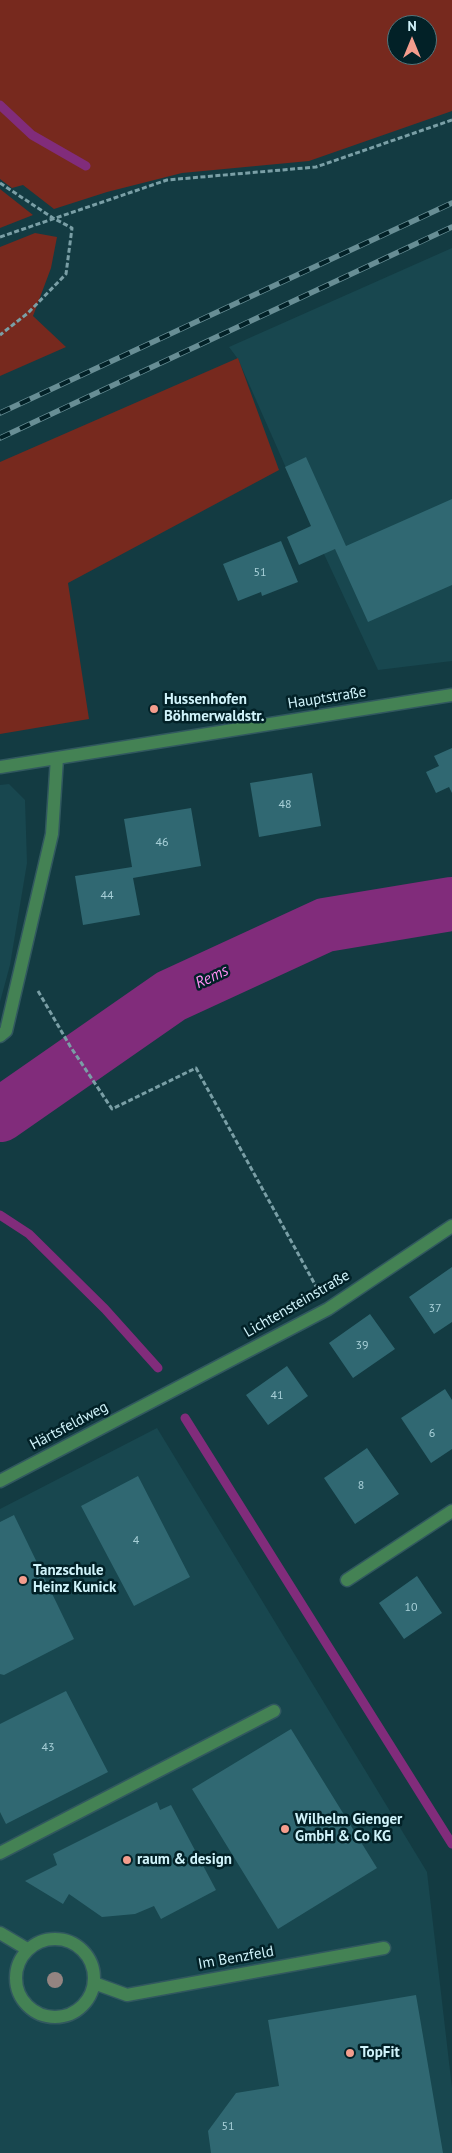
<!DOCTYPE html>
<meta charset="utf-8">
<style>
body{margin:0}
#map{position:relative;width:452px;height:2153px;overflow:hidden;background:#133b42;font-family:"PT Sans",sans-serif}
canvas{display:block}
.north{position:absolute;left:387px;top:15px;width:50px;height:50px;box-sizing:border-box;background:#022127;border:1px solid #54757b;border-radius:50%;rotate:0deg;font-size:14px;font-weight:700;line-height:20px;text-align:center;color:#d0f3fa}
.north::after{content:'';display:block;margin:auto;width:18px;height:22px;background:#f49d8d;clip-path:polygon(50% 0,100% 100%,50% 72%,0 100%)}
</style>
<div id="map">
<canvas width="452" height="2153"></canvas>
<div class="north">N</div>
</div>
<script>
const ctx = document.querySelector('canvas').getContext('2d');
ctx.lineJoin = 'round';
function paint(path, color) { ctx.fillStyle = color; ctx.fill(path, 'evenodd'); }
function stroke(path, color, width, dash) { ctx.strokeStyle = color; ctx.lineWidth = width; ctx.lineCap = dash ? 'butt' : 'round'; ctx.setLineDash(dash || []); ctx.stroke(path); }
function write(font, color, halo, rows, align = 'center') {
  ctx.font = font + ' "PT Sans",sans-serif'; ctx.lineWidth = 5; ctx.setLineDash([]); ctx.textBaseline = 'middle'; ctx.strokeStyle = halo; ctx.fillStyle = color; for (const [text, x, y, turn = 0] of rows) {
    ctx.save(); ctx.translate(x, y); ctx.rotate((+turn || 0) * Math.PI / 180); ctx.textAlign = isNaN(turn) ? turn : align; if (halo) ctx.strokeText(text, 0, 0); ctx.fillText(text, 0, 0); ctx.restore();
  }
}
const built = new Path2D(`
 M452,248V661L378,670L324,554L238,359L229,347Z
 M9,784L25,800L27,863L10,965L0,1002V785Z
 M157,1428L427,1872L452,2088V2153H0V1509Z`);
const green = new Path2D(`
 M0,0H452V111L309,161L182,173L107,192L54,209L23,185L12,188L0,179ZM397,25H427V55H397Z
 M0,189L33,215L0,228Z
 M35,233L57,237L51,268L33,316L66,347L0,376V247Z
 M238,358L279,470L68,583L89,719L0,734V462Z`);
const stream = new Path2D(`
 M0,105L32,135L86,166
 M319,906L325,925
 M0,1215L29,1234L105,1309L158,1368
 M185,1418L452,1844`);
const river = new Path2D(`
 M0,1115L171,996L325,925L452,904`);
const building = new Path2D(`
 M306,457L346,546L452,499V585L368,622L335,549L299,565L287,537L311,526L285,467Z
 M281,541L298,582L262,596L261,592L238,601L223,564Z
 M452,748V793L449,787L436,793L426,772L439,766L434,756Z
 M312,773L321,826L259,837L250,783Z
 M191,808L201,866L133,878L140,915L83,925L75,876L132,867L124,819Z
 M452,1267V1322L434,1334L409,1297Z
 M370,1314L395,1349L353,1378L329,1343Z
 M287,1366L308,1396L268,1425L246,1395Z
 M445,1389L452,1400V1449L431,1463L401,1418Z
 M367,1448L399,1494L355,1524L324,1478Z
 M138,1476L190,1577L134,1606L81,1506Z
 M14,1515L74,1639L4,1675L0,1674V1522Z
 M417,1576L442,1613L404,1639L379,1603Z
 M66,1691L108,1772L6,1824L0,1812V1724Z
 M291,1729L377,1868L278,1929L192,1789Z
 M157,1802L160,1810L171,1805L216,1890L161,1919L154,1906L135,1914L102,1917L69,1894L63,1904L25,1881L57,1865L53,1854Z
 M416,1995L443,2153H211L208,2131L236,2093L279,2086L268,2020Z`);
const path = new Path2D(`
 M0,183L53,218L72,228L66,274L28,313L0,335
 M0,237L167,180L316,167L452,120
 M38,991L70,1046L112,1109L196,1068L318,1290`);
const minor = new Path2D(`
 M0,767L452,695
 M0,1036L6,1031L52,834L57,758
 M0,1481L328,1309L452,1226
 M347,1580L452,1511
 M0,1853L274,1711
 M0,1933L27,1949
 M16 1978a39 39 0 1 1 78 0a39 39 0 1 1-78 0Z
 M94,1983L127,1995L384,1948`);
const rail = new Path2D(`
 M0,413L452,203
 M0,438L452,227`);
const trees = [
 [55,1980]
];
const markers = [
 [154,709,5,"#f49d8d"],
 [23,1580,5,"#f49d8d"],
 [285,1829,5,"#f49d8d"],
 [127,1860,5,"#f49d8d"],
 [350,2053,5,"#f49d8d"]
];
const numberNames = [
 ["51",260,573],
 ["48",285,805],
 ["46",162,843],
 ["44",107,896],
 ["37",435,1309],
 ["39",362,1346],
 ["41",277,1396],
 ["6",432,1434],
 ["8",361,1486],
 ["4",136,1541],
 ["10",411,1608],
 ["43",48,1748],
 ["51",228,2127]
];
const streetNames = [
 ["Hauptstraße",327,698,-9],
 ["Lichtensteinstraße",297,1304,-30],
 ["Härtsfeldweg",69,1426,-28],
 ["Im Benzfeld",236,1958,-10]
];
const poiNames = [
 ["Hussenhofen",164,700],
 ["Böhmerwaldstr.",164,717],
 ["Tanzschule",33,1571],
 ["Heinz Kunick",33,1588],
 ["Wilhelm Gienger",295,1820],
 ["GmbH & Co KG",295,1837],
 ["raum & design",137,1860],
 ["TopFit",360,2053]
];
const waterNames = [
 ["Rems",212,977,-25]
];
paint(built, '#18474f');
paint(green, '#77291e');
stroke(stream, '#812c7b', 9);
stroke(river, '#812c7b', 54);
paint(building, '#306872');
stroke(minor, '#31585f', 15);
stroke(path, '#7a9fa6', 3, [5, 2.5]);
stroke(minor, '#448254', 12);
stroke(rail, '#688e95', 5.5);
stroke(rail, '#022127', 4, [11]);
ctx.fillStyle = '#948481';
for (const [x, y] of trees) { ctx.beginPath(); ctx.arc(x, y, 8, 0, 2 * Math.PI); ctx.fill(); }
for (const [x, y, r, color] of markers) { const dot = new Path2D(); dot.arc(x, y, r, 0, 2 * Math.PI); ctx.fillStyle = color; ctx.fill(dot); stroke(dot, '#022127', 2); }
write('12px', '#a8d0d8', null, numberNames);
write('15px', '#d0f3fa', '#022127', streetNames);
write('bold 15px', '#d0f3fa', '#022127', poiNames, 'left');
write('italic 16px', '#ff8ff4', '#022127', waterNames);
</script>
